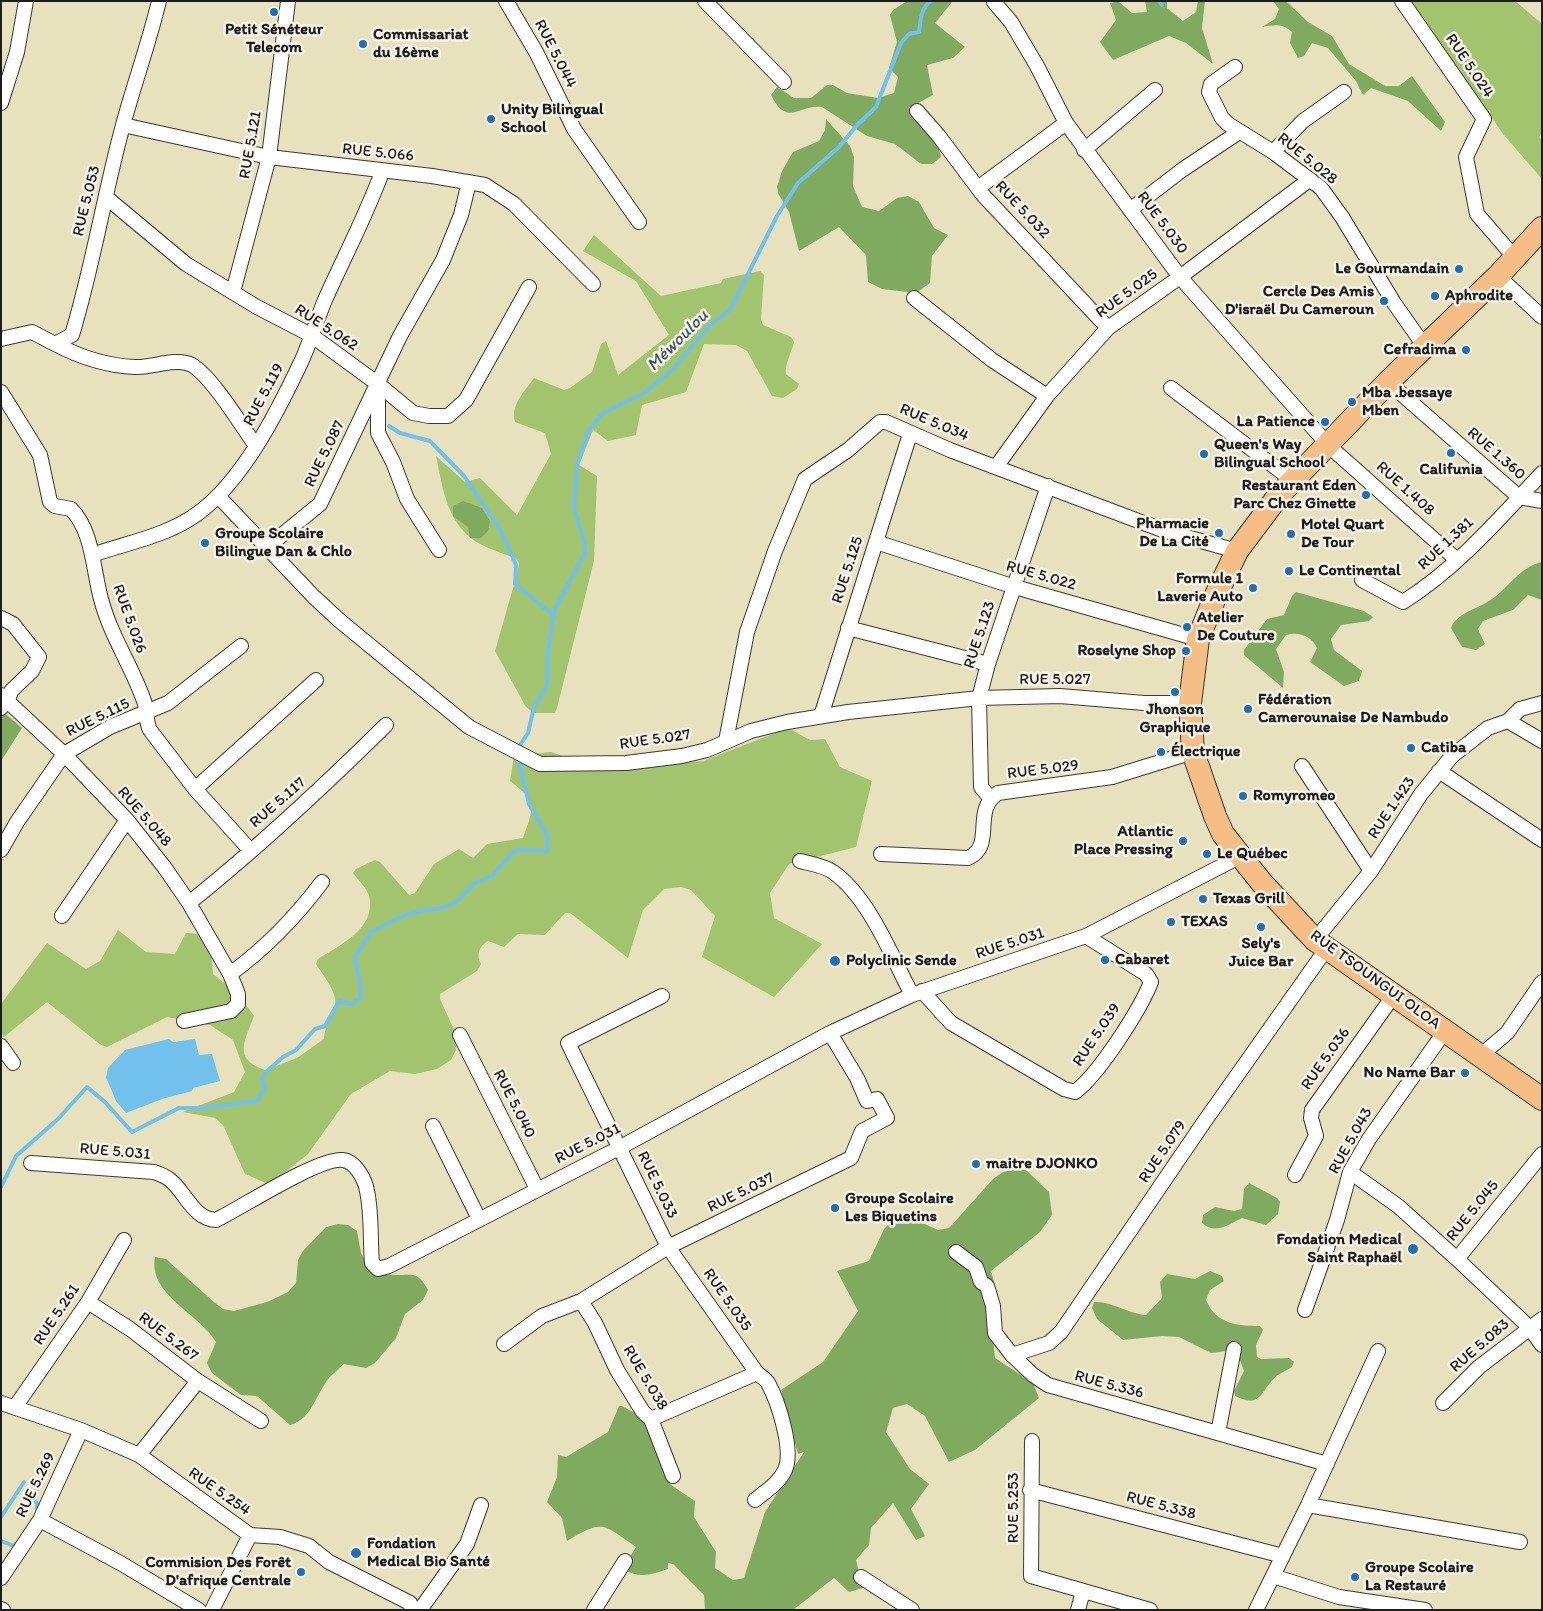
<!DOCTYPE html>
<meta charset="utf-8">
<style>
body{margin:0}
#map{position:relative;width:1543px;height:1611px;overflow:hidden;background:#e7e1be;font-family:Itim,sans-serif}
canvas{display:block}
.frame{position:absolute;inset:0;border:2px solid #1c1c1c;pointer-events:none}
</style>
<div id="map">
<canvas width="1543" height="1611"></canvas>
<div class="frame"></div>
</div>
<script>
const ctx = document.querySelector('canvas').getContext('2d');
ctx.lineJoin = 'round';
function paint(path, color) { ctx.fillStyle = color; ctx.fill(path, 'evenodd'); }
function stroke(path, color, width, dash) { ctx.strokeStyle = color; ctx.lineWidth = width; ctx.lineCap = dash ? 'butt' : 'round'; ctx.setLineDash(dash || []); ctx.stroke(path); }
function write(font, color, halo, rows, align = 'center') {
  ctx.font = font + ' Itim,sans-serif'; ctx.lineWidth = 5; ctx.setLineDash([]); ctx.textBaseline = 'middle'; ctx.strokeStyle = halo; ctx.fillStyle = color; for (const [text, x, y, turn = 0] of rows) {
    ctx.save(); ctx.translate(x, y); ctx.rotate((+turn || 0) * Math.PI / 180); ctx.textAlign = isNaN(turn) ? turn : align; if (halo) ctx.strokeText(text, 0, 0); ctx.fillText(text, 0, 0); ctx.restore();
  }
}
const green = new Path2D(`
 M1412,1H1515L1541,23L1542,133L1539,137L1542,140V179L1503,134Z
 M594,235L661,296L721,283L723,279L760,271L764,275L761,319L763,325L791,337L794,342C792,351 784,366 786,374L799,384L797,389L783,398L772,396L747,351L736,345L704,344L686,392L642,405L636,435L608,441L593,430L579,465L597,476L594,561L557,708L555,713H534L526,707L495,651L517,574L519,564L517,559C505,554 492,550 480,544C447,526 443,489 436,456L465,482L480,478L517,515L551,454L545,433L515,422C510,405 525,391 534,378L564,390L570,388L592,372L601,344L606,341L618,375L669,335L636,281L583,251Z
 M788,728L810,740L825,739L840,767L872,781L856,847L789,864L770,893L774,918L822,944L774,997L702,957L715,916L691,890L681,887L664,889L643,910L628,958L570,913H565L545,935L518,934L504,947L488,941C479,946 476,955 481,964L477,971L440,994V999L457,1036L456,1050L451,1060L437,1069L415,1074L390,1071L351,1094L308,1154L273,1182L266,1183L245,1174L223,1125L215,1118L183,1112L234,1092L245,1072L233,1040L210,1025L167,1017L107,1047L101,1045L47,1002L4,1037L1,1034V1004L47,943L86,969L100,961L118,930L146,952L175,954L186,933C210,931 212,957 213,974L238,994L254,1016C245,1040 232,1059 265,1070L297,1058L324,1039C325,1023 333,1019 335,1006C338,993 323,975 316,964L318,959C340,945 377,928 369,896C367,888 358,880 353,873L356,869L375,860L380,862L409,895L415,893L434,864L459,849L473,858L487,844L523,838C534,807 538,802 510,781L514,756L551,752L603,770L703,761Z`);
const forest = new Path2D(`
 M907,1H953L935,23L965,47L953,58L927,65L933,95L909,108C921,121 938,139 941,157L932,164H921L895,144L867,136L822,107C799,104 787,128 771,95L777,87L794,98H811L827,85H833L847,93L878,98L894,93L898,77L889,68L897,42L890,15L893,10Z
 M1118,1L1132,13L1147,12L1145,1H1167V8L1183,21L1196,12L1198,1H1205L1202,28L1213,64L1186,43L1169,36L1113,60L1100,42L1116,20L1110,3Z
 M1273,1H1286L1308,22L1332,36L1349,64L1385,86H1399L1412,76L1445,122L1441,131L1408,101L1371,88L1363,95L1356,81L1328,48L1312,43L1304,56L1298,58L1290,43L1292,32C1282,23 1274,25 1262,27L1275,19L1279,9Z
 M826,119L850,146L854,157L853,186L862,207L879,211L897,198L908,196L919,202L934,228L948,235L932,256L930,283L916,293L882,289L868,282L866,255L839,227L799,251L789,212L778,193L777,187L782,171L790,157L793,152L819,141L825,130Z
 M463,501L482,508L490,521L488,531L481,538H470L468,527L453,516V506Z
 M1542,562V600L1528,595L1513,610L1483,621L1478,629L1485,644L1476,650L1462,647L1451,628C1457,612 1479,609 1492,599C1510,587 1519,567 1542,562Z
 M1296,592L1364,611L1373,617L1369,621L1341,625L1331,639L1334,650L1362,671L1359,681L1344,686L1310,662L1317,648C1312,636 1298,631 1286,635L1276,649L1284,672L1283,688L1244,655V650L1267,619L1284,615L1292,596Z
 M1,710L22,728L1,761Z
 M1015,1169L1026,1170L1049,1192L1052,1215L1040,1232L991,1271L998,1297L991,1323L995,1358L1033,1383L1039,1398L975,1450L949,1462L925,1416L907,1404L893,1408L886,1432L910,1469L929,1484L911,1509L925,1536L916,1540L893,1503L871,1528L869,1545L856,1560L863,1588L849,1592L834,1578L793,1610H705L704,1595L673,1564L668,1563V1569C654,1574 639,1579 625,1570V1565L636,1547C602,1524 604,1519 567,1541L562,1518L547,1502L557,1477L558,1455L566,1457L608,1432L619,1406H622L644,1418L671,1485L695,1501L694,1517L716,1552L715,1568L733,1580L744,1578L765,1512L804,1452L798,1454L781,1390L823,1362L858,1311L837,1271L869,1261L884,1229L900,1213L938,1230L949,1228L993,1179L1003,1172Z
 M1249,1183L1277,1198L1280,1202L1278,1214L1266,1225L1242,1218C1228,1225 1215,1235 1202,1223L1203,1215L1215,1207L1234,1211L1242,1209L1244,1189Z
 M338,1224L348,1225L357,1231L361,1253L371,1272C378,1273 385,1275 391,1275C411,1276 417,1269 428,1290L423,1300L405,1314L396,1338L375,1363L366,1368L344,1364C339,1368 334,1373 329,1378C316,1394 312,1419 290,1425L257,1396L241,1395L233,1389L212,1373L207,1363L216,1342C199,1313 148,1295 155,1257L166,1259L214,1302L223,1309L234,1311L267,1302L288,1292L296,1283L298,1260L303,1251L326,1227Z
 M1210,1271L1222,1276L1224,1281L1210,1290L1206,1300C1216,1324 1237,1326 1260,1326L1263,1330L1256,1345L1257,1357L1261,1359L1289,1358L1294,1362L1292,1367C1288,1370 1282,1372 1278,1375C1260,1389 1263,1410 1235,1396L1234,1391L1244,1371L1238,1355L1227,1351L1211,1353L1179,1337L1162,1336L1123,1340L1097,1319L1092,1308L1094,1302C1113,1301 1128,1314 1146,1315L1162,1298L1160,1282L1167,1274L1195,1279Z`);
const water = new Path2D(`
 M169,1039L173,1042L195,1039L199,1055L212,1054L220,1081L193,1088L192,1091L162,1099L126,1113L116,1101L106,1077L108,1068L125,1050Z`);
const stream = new Path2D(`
 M1159,1L1162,5
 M389,426L400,433L430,441L464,476L500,529L516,565L515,584L553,615
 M518,748L528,733L534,707L547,686L548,650L555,609L585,553V544L574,508L577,465L589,430L603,413L644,393L673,369L711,324L730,310L777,216L798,183L839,147L857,125L876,107L901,43L909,34L919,32C921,20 920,9 931,1
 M1,1187L16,1156L58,1119L87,1087L105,1102L132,1132L179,1108H203L257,1101L265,1088L262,1078L265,1073L283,1057L296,1050L315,1029L325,1026L339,1001L351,1004L360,999L361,990L355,957L371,932L403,916L420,911L442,908L455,903L474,884L492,876L515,850L547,851V835L529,804L518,757
 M37,1490L32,1499L37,1503V1509
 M1,1517L24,1482
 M1,1541L17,1547`);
const street = new Path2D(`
 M506,1L536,52L574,129L639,222
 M705,1L784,82
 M1402,1L1484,119L1466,157L1477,214L1515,258
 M994,2L1011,22L1037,66L1066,123L1180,277L1329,446L1457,560
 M1235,67L1211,84L1209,92L1222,118L1228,124L1273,152L1321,188L1342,217L1394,303L1425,347
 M1,103L17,52L26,1
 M917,111L938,135L983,195L1108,328
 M123,125L269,157L432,176L485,185L514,204L593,284
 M1084,150L1155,90
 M1273,152L1303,121L1344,92
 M978,188L1066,123
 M107,198L186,264L257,307L311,335L378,384V433L393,462L407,499L439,550
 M1130,210L1182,170L1239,132
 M1498,276L1542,317
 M233,292L269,157L288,1
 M914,298L992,360L1047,396
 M1,339L32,332L55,344L72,335C93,266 104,195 123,125C134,84 149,43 159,1
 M55,344C80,357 106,366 135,367C152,368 176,357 192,365C212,377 241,425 256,446
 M1388,382L1519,497L1542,501
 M378,384L413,413L429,416H448L466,400L529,287
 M1171,388L1292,480
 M1,392L40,455L50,502L55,506L71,509C93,531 93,570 101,599C111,637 132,666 144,701C148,711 145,720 150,730L195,789L250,850
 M996,467L1047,396L1108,328L1180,277L1309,180
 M218,496L314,597L340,621L469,727L540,764L626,763L682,756L707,750L751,731L787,722L848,712L979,698L1060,696L1144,703H1190
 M876,542L1015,587L1198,639
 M266,548L320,504L400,336L443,260L461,215L469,182
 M92,555C126,543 167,536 197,514C243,481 278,411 302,360C311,340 317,319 325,300C344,257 366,216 382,172
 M1362,580L1403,602C1456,569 1499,519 1542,473
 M1,618L13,624L39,657L32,671L11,691L8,700L1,708
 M848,628L988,664
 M1,695L64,754L127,820L165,868L189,903L230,974C266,948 295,918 322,882
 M821,716L910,434
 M1508,721L1542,741
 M726,741L747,632L775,551L805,479L848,450L880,422H886L950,450L1165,531L1237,551
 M1302,766L1371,871
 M1439,771L1542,840
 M195,789L316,680
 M990,798L981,787L979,698L988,664L1048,486
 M1,850L17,822L64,754L110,727L168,703L241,646
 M881,854L968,858C996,846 971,810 998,793L1112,777L1193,752
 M800,861C811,864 823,865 833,872C869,897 892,957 912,995
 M189,903C258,848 323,787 386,725
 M62,916L127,820
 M1315,940L1371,871L1421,794L1452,756L1488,728L1508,721L1520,709L1542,703
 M922,991L951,1023L1064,1089L1075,1092C1099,1074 1140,1010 1151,982L1146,974L1086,936
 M184,1021L231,1011L238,1004V994L230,974
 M460,1035L537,1189
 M1,1046L13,1063
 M1480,1056L1507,1033L1542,982
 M433,1126L479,1219
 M1542,1154L1457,1259L1529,1327L1542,1345
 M31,1163L154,1172C159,1174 165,1176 169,1179C185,1191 193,1219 216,1220C241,1208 319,1157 343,1160C355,1161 365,1179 367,1191C372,1214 370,1240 372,1263L378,1269L389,1266L619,1148L830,1033L912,995L1086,936L1239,857
 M1350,1172L1398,1206L1457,1259
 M1295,1175L1316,1136L1311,1118L1312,1110L1394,995
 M956,1252L976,1267L981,1282L987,1286L993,1306L995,1333L1012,1355L1033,1375L1048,1385L1327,1464
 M581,1301L595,1323L617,1370L643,1412L651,1419L673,1476
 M88,1302L130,1329L198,1381L139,1455
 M1305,1310L1337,1220L1350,1172L1369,1139L1445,1031
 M504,1344L542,1316L581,1301L668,1247L851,1158L862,1131L887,1118L877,1099L867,1101L857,1078L830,1033
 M1012,1355L1049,1343L1061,1332L1202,1125L1327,948
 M198,1381L261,1421
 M1,1403L81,1430L139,1455L250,1535L280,1537L309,1546L329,1562L410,1603L412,1610
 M1443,1403L1479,1367L1542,1319
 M15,1407L88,1302L124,1240
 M651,1419L757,1373L668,1247L568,1043L662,996
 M1218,1433L1234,1349
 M1032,1441L1031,1576L1150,1610
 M1030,1490L1283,1556
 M755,1500C766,1491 779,1483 785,1470C794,1450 778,1401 768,1383C766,1379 760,1376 757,1373
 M1308,1505L1520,1542
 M40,1520L122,1564L199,1610
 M1273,1576L1339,1597L1425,1610
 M861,1577L912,1610
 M1,1578L40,1520L81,1430
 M1,1609L3,1610
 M212,1610L250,1535
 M420,1610L467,1544L481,1505
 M594,1610L625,1561
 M1078,1610L1083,1591
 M1256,1610L1308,1505L1378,1351`);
const primary = new Path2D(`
 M1542,228L1498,276L1388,382L1279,495L1237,551L1216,595L1198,639L1190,703L1193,752L1215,816L1223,834L1262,883L1315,940L1542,1099`);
const markers = [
 [274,12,5,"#1f6fb2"],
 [363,44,5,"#1f6fb2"],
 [491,119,5,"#1f6fb2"],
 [1459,269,5,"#1f6fb2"],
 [1435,296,5,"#1f6fb2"],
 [1384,301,5,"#1f6fb2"],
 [1466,350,5,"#1f6fb2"],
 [1352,402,5,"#1f6fb2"],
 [1325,422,5,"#1f6fb2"],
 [1451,453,5,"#1f6fb2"],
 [1204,454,5,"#1f6fb2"],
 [1366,495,5,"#1f6fb2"],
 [1219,533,5,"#1f6fb2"],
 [1291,534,5,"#1f6fb2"],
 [205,543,5,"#1f6fb2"],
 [1289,571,5,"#1f6fb2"],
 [1253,588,5,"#1f6fb2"],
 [1187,627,5,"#1f6fb2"],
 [1186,651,5,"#1f6fb2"],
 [1175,692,5,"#1f6fb2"],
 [1248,709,5,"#1f6fb2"],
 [1411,748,5,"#1f6fb2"],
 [1161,752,5,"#1f6fb2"],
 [1243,796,5,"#1f6fb2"],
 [1183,841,5,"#1f6fb2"],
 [1207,854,5,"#1f6fb2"],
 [1203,899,5,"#1f6fb2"],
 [1171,922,5,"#1f6fb2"],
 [1261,927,5,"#1f6fb2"],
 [1105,960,5,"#1f6fb2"],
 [835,961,6,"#1f6fb2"],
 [1465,1073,5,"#1f6fb2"],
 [976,1164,5,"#1f6fb2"],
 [835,1208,5,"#1f6fb2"],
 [1413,1249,6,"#1f6fb2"],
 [356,1553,6,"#1f6fb2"],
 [301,1572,5,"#1f6fb2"],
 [1355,1577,5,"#1f6fb2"]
];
const poiNames = [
 ["Petit Sénéteur",274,30,"center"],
 ["Telecom",274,48,"center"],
 ["Commissariat",373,35],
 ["du 16ème",373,53],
 ["Unity Bilingual",501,110],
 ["School",501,128],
 ["Le Gourmandain",1449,269,"right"],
 ["Cercle Des Amis",1374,292,"right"],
 ["D'israël Du Cameroun",1374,310,"right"],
 ["Aphrodite",1445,296],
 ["Cefradima",1456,350,"right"],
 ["Mba .bessaye",1362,393],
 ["Mben",1362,411],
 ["La Patience",1315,422,"right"],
 ["Queen's Way",1214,445],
 ["Bilingual School",1214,463],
 ["Califunia",1451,470,"center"],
 ["Restaurant Eden",1356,486,"right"],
 ["Parc Chez Ginette",1356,504,"right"],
 ["Pharmacie",1209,524,"right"],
 ["De La Cité",1209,542,"right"],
 ["Motel Quart",1301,525],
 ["De Tour",1301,543],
 ["Groupe Scolaire",215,534],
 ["Bilingue Dan & Chlo",215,552],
 ["Le Continental",1299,571],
 ["Formule 1",1243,579,"right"],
 ["Laverie Auto",1243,597,"right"],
 ["Atelier",1197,618],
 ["De Couture",1197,636],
 ["Roselyne Shop",1176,651,"right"],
 ["Fédération",1258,700],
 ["Camerounaise De Nambudo",1258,718],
 ["Jhonson",1175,710,"center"],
 ["Graphique",1175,728,"center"],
 ["Catiba",1421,748],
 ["Électrique",1171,752],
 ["Romyromeo",1253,796],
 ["Atlantic",1173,832,"right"],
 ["Place Pressing",1173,850,"right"],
 ["Le Québec",1217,854],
 ["Texas Grill",1213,899],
 ["TEXAS",1181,922],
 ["Sely's",1261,944,"center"],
 ["Juice Bar",1261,962,"center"],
 ["Cabaret",1115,960],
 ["Polyclinic Sende",846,961],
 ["No Name Bar",1455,1073,"right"],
 ["maitre DJONKO",986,1164],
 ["Groupe Scolaire",845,1199],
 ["Les Biquetins",845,1217],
 ["Fondation Medical",1402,1240,"right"],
 ["Saint Raphaël",1402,1258,"right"],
 ["Fondation",367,1544],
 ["Medical Bio Santé",367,1562],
 ["Commision Des Forêt",291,1563,"right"],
 ["D'afrique Centrale",291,1581,"right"],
 ["Groupe Scolaire",1365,1568],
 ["La Restauré",1365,1586]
];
const streetNames = [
 ["RUE 5.044",555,54,63],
 ["RUE 5.024",1469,66,56],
 ["RUE 5.121",251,145,-80],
 ["RUE 5.066",378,153,6],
 ["RUE 5.028",1307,159,39],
 ["RUE 5.053",87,201,-76],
 ["RUE 5.032",1022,210,47],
 ["RUE 5.030",1162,223,53],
 ["RUE 5.025",1127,294,-36],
 ["RUE 5.062",326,328,33],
 ["RUE 5.119",264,395,-62],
 ["RUE 5.034",934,423,23],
 ["RUE 5.087",325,454,-64],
 ["RUE 1.360",1496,454,41],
 ["RUE 1.408",1405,489,42],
 ["RUE 1.381",1446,544,-43],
 ["RUE 5.125",848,570,-72],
 ["RUE 5.022",1041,576,16],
 ["RUE 5.026",129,619,70],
 ["RUE 5.123",980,635,-72],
 ["RUE 5.027",1055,680],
 ["RUE 5.115",98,718,-26],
 ["RUE 5.027",655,740,-8],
 ["RUE 5.029",1043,770,-7],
 ["RUE 5.117",278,803,-41],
 ["RUE 1.423",1392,808,-56],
 ["RUE 5.048",144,817,49],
 ["RUE 5.031",1010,944,-18],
 ["RUE TSOUNGUI OLOA",1375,980,36],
 ["RUE 5.039",1097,1035,-56],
 ["RUE 5.036",1326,1059,-55],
 ["RUE 5.040",514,1104,63],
 ["RUE 5.043",1351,1141,-61],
 ["RUE 5.031",588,1144,-27],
 ["RUE 5.031",115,1152,5],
 ["RUE 5.079",1163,1152,-56],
 ["RUE 5.033",657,1185,64],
 ["RUE 5.037",741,1193,-26],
 ["RUE 5.045",1473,1211,-51],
 ["RUE 5.035",727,1300,55],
 ["RUE 5.261",57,1315,-56],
 ["RUE 5.267",168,1337,37],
 ["RUE 5.083",1480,1346,-41],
 ["RUE 5.038",645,1378,59],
 ["RUE 5.336",1109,1385,15],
 ["RUE 5.269",36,1485,-64],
 ["RUE 5.254",219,1492,35],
 ["RUE 5.338",1161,1506,15],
 ["RUE 5.253",1014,1508,-90]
];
const waterNames = [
 ["Méwoulou",678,341,-45]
];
paint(green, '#a2c46e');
paint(forest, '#81aa61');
paint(water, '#71c1ec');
stroke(stream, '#71c1ec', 4);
stroke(street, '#3a3a34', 16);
stroke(primary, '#3a3a34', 24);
stroke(street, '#fff', 14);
stroke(primary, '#f6be87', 22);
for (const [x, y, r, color] of markers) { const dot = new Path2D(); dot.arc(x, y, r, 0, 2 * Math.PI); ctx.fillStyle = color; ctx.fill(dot); stroke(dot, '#f7f3e8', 2); }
write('bold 16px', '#1c1c1c', '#f7f3e8', poiNames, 'left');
write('16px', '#1c1c1c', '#f7f3e8', streetNames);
write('italic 18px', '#3a5665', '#f7f3e8', waterNames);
</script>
